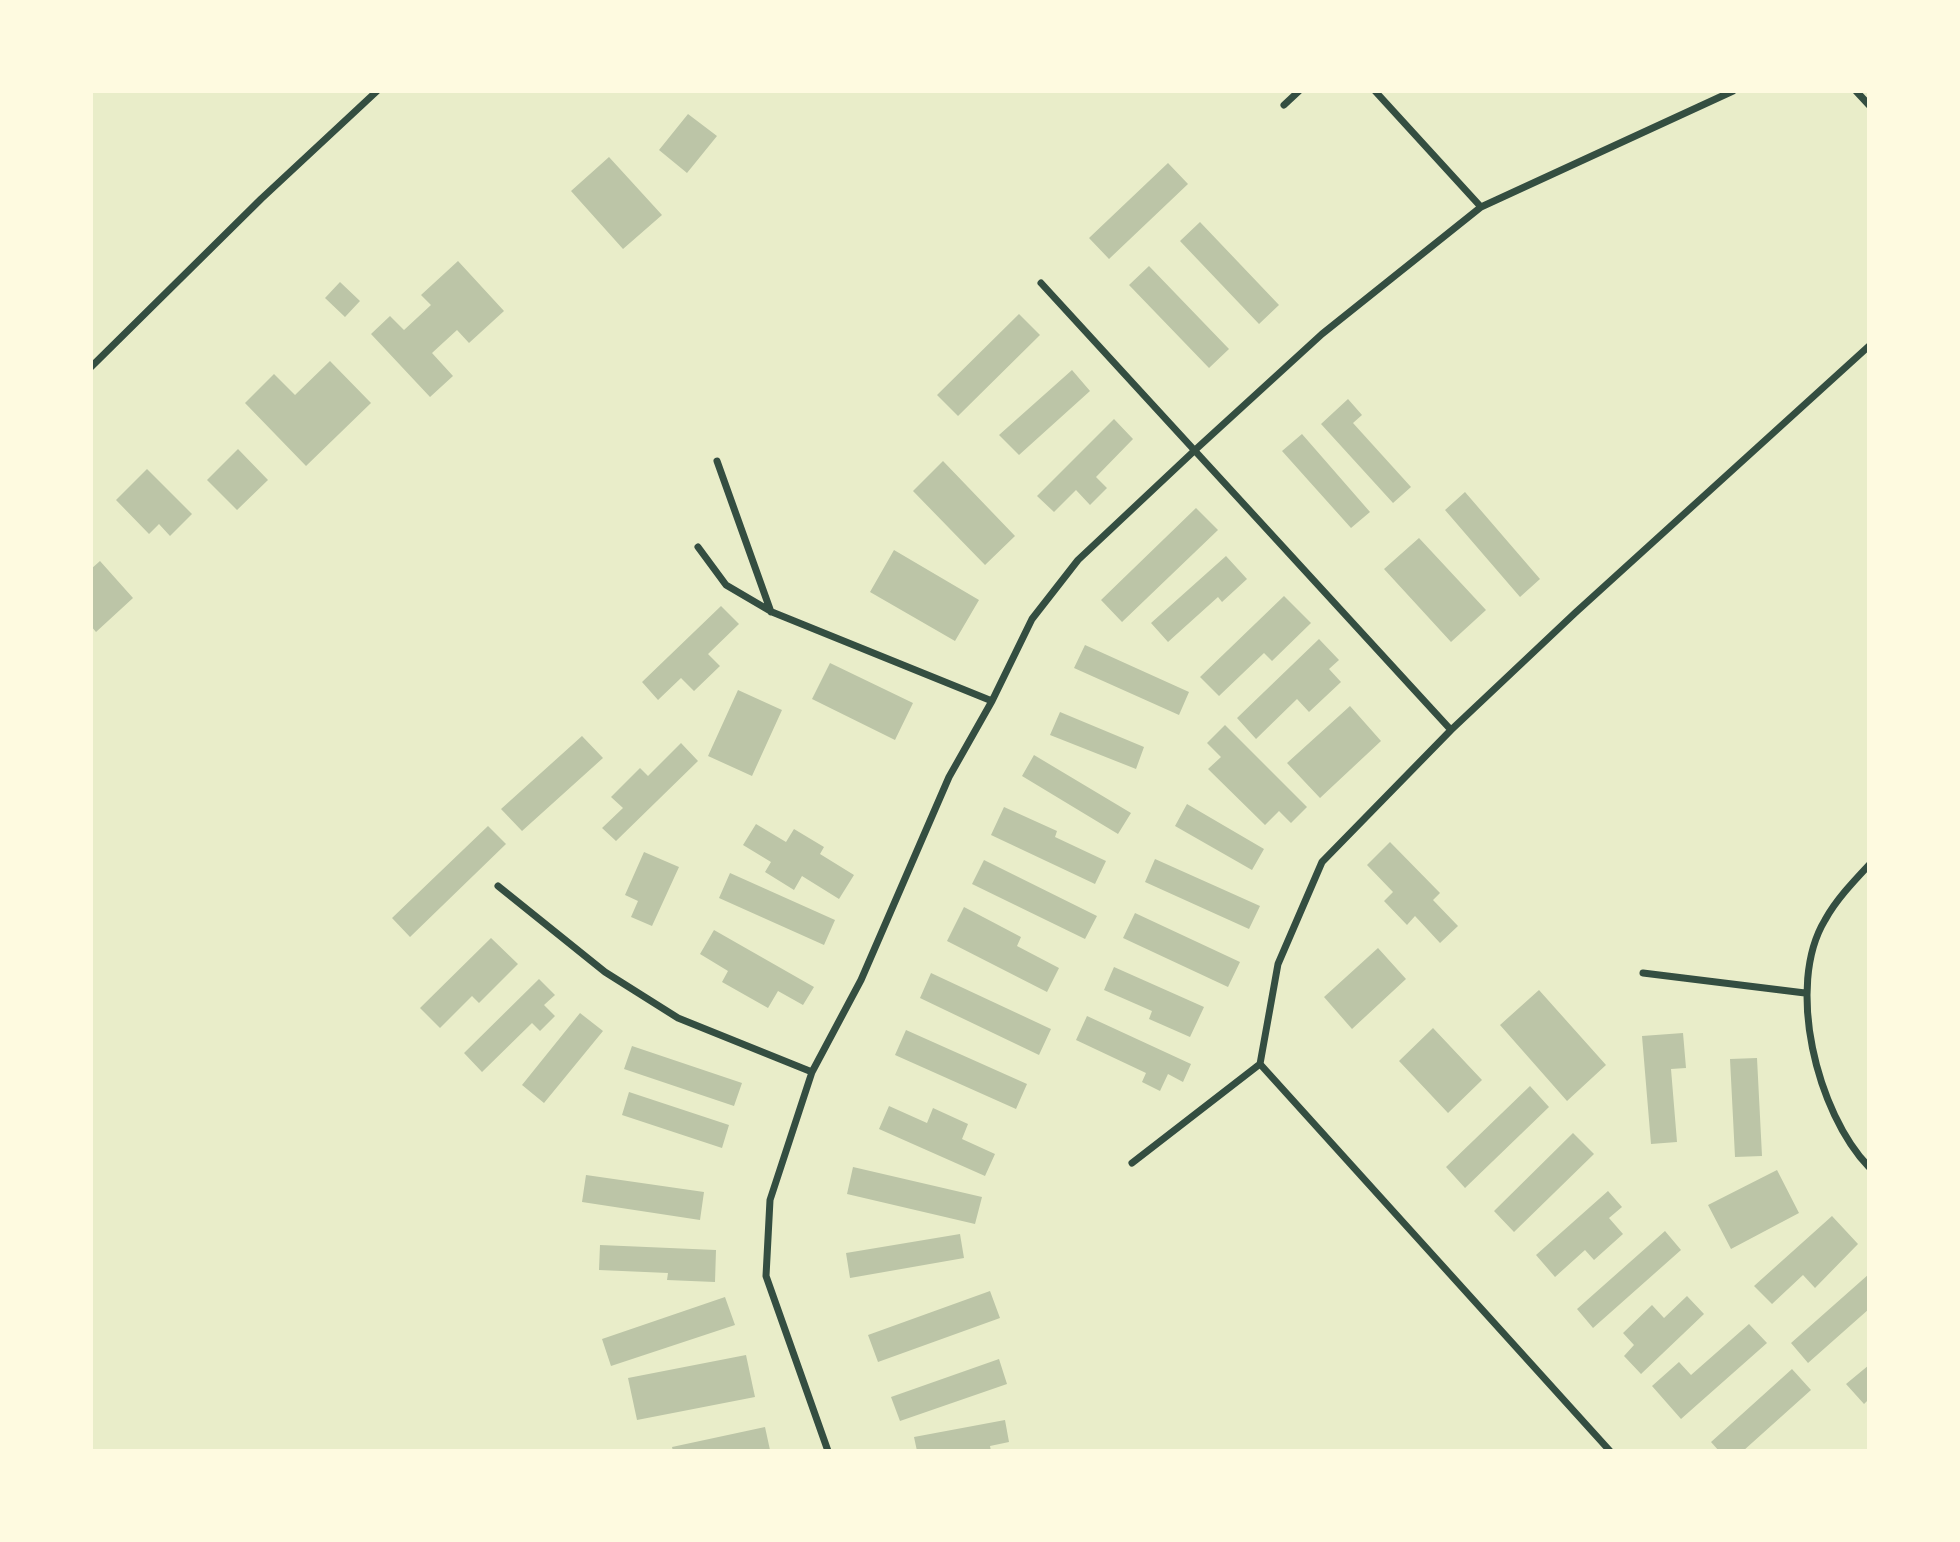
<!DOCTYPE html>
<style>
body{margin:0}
#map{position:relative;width:1960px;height:1542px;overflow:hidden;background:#e9edc9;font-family:Karla,sans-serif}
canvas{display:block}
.frame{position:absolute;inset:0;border:93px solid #fefae0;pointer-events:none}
</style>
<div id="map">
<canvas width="1960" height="1542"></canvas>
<div class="frame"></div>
</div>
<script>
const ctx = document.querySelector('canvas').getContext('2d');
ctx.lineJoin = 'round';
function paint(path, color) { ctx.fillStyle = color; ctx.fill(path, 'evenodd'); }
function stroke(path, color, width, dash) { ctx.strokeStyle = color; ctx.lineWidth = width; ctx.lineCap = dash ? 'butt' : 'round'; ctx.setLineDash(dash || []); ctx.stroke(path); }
const building = new Path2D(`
 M688,114L717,136L687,173L659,150Z
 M609,157L662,215L623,249L571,191Z
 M1168,163L1188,184L1109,259L1089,238Z
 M1200,222L1279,305L1259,324L1180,241Z
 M458,261L504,311L469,343L457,330L432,353L453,376L430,397L371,334L390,316L404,330L431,305L421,295Z
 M1149,266L1229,349L1209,368L1129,285Z
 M340,282L360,301L345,317L325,298Z
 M1019,314L1040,335L958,416L937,395Z
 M330,361L371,403L306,466L245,403L274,374L295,395Z
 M1072,370L1090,391L1019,455L999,435Z
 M1348,399L1362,415L1353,423L1411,487L1393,503L1321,424Z
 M1114,419L1133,439L1096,477L1107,488L1090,505L1076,490L1054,512L1037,496Z
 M1302,434L1370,512L1351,528L1282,451Z
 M238,449L268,480L237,510L207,480Z
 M943,461L1015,536L985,565L913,491Z
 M147,469L192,514L170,536L159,524L149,534L116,500Z
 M1465,492L1540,579L1520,597L1445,510Z
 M1196,508L1218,530L1122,622L1101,600Z
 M1419,538L1486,610L1451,642L1384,569Z
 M894,550L979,600L955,641L870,592Z
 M1226,556L1247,579L1222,602L1218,597L1168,642L1151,623Z
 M100,561L133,598L96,632L91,626V569Z
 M1284,596L1311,623L1272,661L1264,653L1219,696L1200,677Z
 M721,606L739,624L708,654L720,666L694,691L681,678L658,700L642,682Z
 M1319,639L1339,660L1329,669L1341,682L1309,712L1297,699L1256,739L1237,718Z
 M1085,645L1189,692L1179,715L1074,668Z
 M830,663L913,703L895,740L812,699Z
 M738,690L782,710L752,776L708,756Z
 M1350,706L1381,741L1320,798L1287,763Z
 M1060,712L1144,747L1136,769L1050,735Z
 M1225,725L1307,807L1291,823L1279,811L1265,825L1208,769L1221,757L1207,743Z
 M582,736L603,758L522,831L501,809Z
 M681,743L698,761L616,841L602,828L623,808L611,797L640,768L648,776Z
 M1034,755L1131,813L1118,834L1022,776Z
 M1187,804L1264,849L1252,870L1175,826Z
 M1004,807L1057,831L1055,837L1106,861L1095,884L991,835Z
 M756,824L786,842L794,829L824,847L820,854L854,875L839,899L802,876L794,890L765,872L771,862L743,845Z
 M488,826L506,844L410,937L392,918Z
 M1390,842L1440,893L1433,900L1458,926L1440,943L1415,916L1407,925L1384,901L1393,892L1367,865Z
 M644,852L679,867L652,926L631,917L638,901L625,895Z
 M1155,859L1260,906L1249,929L1145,882Z
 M984,860L1097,916L1085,939L972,884Z
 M730,873L835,920L824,945L719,898Z
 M964,907L1021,937L1017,946L1059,968L1047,992L947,941Z
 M1135,913L1240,962L1228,987L1123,938Z
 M714,930L814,987L803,1005L778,991L768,1008L722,982L728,971L700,954Z
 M491,938L518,964L479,1003L472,996L440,1028L420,1008Z
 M1378,948L1406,979L1352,1029L1324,997Z
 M1114,967L1204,1007L1190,1037L1149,1019L1152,1011L1104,990Z
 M931,973L1051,1029L1039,1055L920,998Z
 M539,979L555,995L544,1005L555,1016L540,1031L532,1023L482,1072L464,1053Z
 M1539,990L1606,1065L1567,1101L1500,1025Z
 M580,1013L603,1031L544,1103L522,1085Z
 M1087,1016L1191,1064L1183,1082L1168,1074L1160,1091L1142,1082L1146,1073L1076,1040Z
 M1433,1028L1482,1080L1448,1113L1399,1061Z
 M906,1030L1027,1084L1016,1109L895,1055Z
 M1683,1033L1686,1068L1671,1069L1677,1142L1651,1144L1642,1036Z
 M632,1046L742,1083L734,1106L624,1069Z
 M1757,1058L1762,1156L1735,1157L1730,1059Z
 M1530,1086L1549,1107L1465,1188L1446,1167Z
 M629,1092L729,1125L722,1148L622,1115Z
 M889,1106L927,1123L933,1108L968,1124L962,1139L995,1154L985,1176L879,1129Z
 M1573,1133L1594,1154L1514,1232L1494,1211Z
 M853,1167L982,1197L975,1224L847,1194Z
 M1777,1170L1799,1213L1731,1249L1708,1205Z
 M586,1175L704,1192L700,1220L582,1202Z
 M1608,1191L1622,1207L1609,1218L1623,1234L1594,1260L1585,1250L1555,1277L1536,1255Z
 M1832,1216L1858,1244L1815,1288L1803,1275L1772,1304L1754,1286Z
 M1665,1231L1681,1250L1593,1328L1577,1309Z
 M960,1234L964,1258L850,1278L846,1253Z
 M600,1245L716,1250L715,1282L667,1280L668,1273L599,1270Z
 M1869,1274V1309L1808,1363L1791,1343Z
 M990,1291L1000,1318L878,1362L868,1335Z
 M1687,1296L1704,1314L1641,1374L1624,1356L1634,1345L1623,1333L1652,1305L1664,1318Z
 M725,1297L735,1325L611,1366L602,1339Z
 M1749,1324L1767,1343L1681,1419L1652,1386L1679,1362L1691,1375Z
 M746,1355L755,1397L637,1420L628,1378Z
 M999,1359L1007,1384L900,1421L891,1397Z
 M1869,1365V1399L1864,1404L1846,1384Z
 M1792,1369L1811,1390L1743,1451H1719L1711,1442Z
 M1005,1420L1009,1442L990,1446L991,1451H917L914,1437Z
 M765,1427L770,1450L673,1451L672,1447Z`);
const minor = new Path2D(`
 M1375,91L1481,207
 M1856,91L1869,105
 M1284,105L1299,91
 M1041,283L1451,730
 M91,367L261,199L377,91
 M717,461L771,612
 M698,547L726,585L772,612L992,701
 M1869,865C1853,882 1836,900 1825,920C1785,986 1817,1113 1869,1167
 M498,886L605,972L678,1018L812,1072
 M1643,973L1805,993
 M1260,1064L1610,1451
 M1132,1163L1260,1064L1278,964L1322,862L1451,730L1575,613L1869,346
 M828,1451L766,1276L770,1200L812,1072L861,980L949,777L992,701L1032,619L1078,560L1194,451L1322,334L1481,207L1733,91`);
paint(building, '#bcc5a7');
stroke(minor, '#344e41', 7);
</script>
